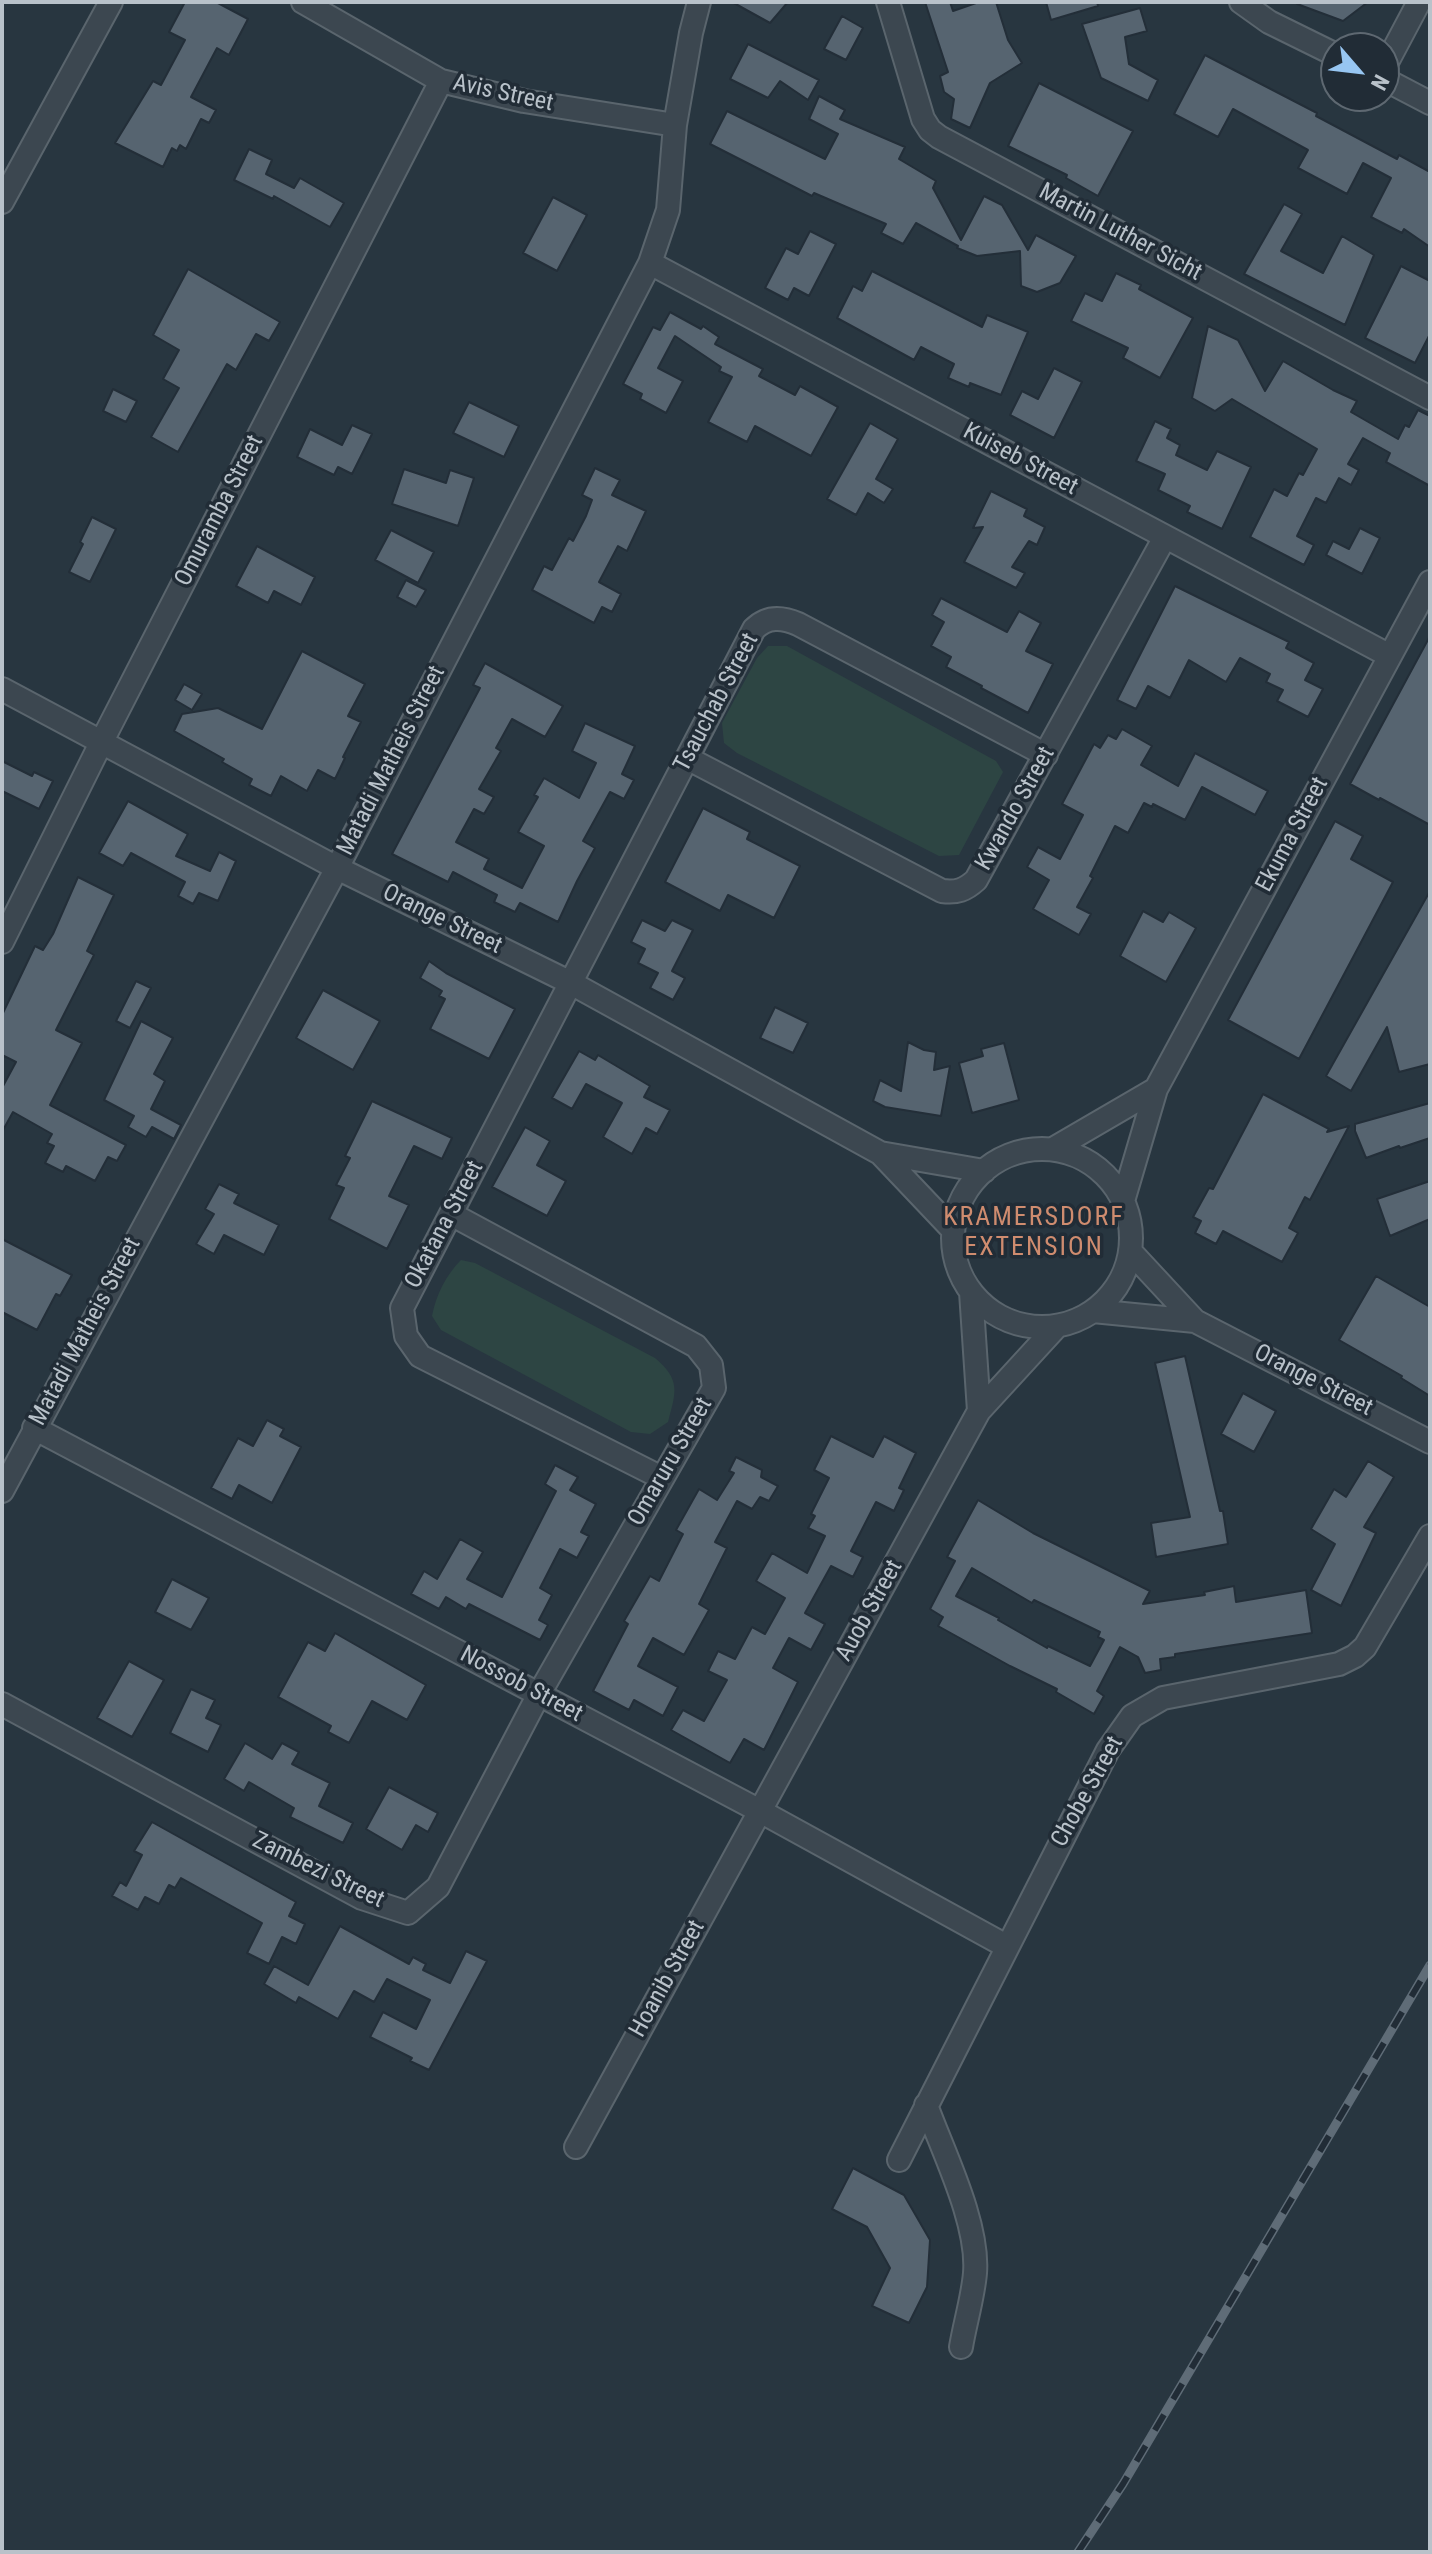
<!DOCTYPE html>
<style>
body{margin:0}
#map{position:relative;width:1432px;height:2554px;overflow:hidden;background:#283640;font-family:"Roboto Condensed",sans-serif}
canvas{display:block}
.frame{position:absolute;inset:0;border:4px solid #b9c2ca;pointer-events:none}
.north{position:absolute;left:1320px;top:32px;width:80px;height:80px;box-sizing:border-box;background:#212c36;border:2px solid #5e6871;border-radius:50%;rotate:118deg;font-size:22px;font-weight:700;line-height:32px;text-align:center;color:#b9c2ca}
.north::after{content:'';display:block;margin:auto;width:28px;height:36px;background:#97c6f2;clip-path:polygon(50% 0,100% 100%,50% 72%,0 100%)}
</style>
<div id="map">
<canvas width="1432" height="2554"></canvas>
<div class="frame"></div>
<div class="north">N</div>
</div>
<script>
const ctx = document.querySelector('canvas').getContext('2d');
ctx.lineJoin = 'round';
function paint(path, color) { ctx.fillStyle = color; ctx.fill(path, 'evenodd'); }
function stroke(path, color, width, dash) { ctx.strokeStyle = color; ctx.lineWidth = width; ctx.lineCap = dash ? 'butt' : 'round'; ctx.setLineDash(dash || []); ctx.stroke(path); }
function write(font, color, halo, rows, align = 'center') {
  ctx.font = font + ' "Roboto Condensed",sans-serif'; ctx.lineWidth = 7; ctx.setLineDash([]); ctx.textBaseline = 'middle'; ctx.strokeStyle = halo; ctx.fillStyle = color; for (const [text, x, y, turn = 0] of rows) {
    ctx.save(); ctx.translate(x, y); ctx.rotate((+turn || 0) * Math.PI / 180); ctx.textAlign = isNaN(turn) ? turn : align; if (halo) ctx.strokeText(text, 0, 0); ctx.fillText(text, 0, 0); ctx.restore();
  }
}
const green = new Path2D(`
 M768,646H787L996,761L1003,772L959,855L939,856L737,753L724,743L722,723L757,658Z
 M461,1260L475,1263L655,1358C681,1380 676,1392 668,1422L650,1434L631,1432L441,1330L432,1316C436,1295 446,1275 461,1260Z`);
const building = new Path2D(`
 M185,2H216L248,19L229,55L217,48L191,97L216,110L209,123L201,119L186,149L180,145L177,151L172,148L163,167L115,143L153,81L161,85L185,40L169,32Z
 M732,2H788L770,23Z
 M925,2H950L953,11L979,2H996L1008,40L1022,63L990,83L970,128L951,119L954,99L944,92L940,76L948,72Z
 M1046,2H1097L1098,6L1051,20Z
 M1297,2H1368L1343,21L1297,4Z
 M1140,8L1147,31L1125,37L1129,64L1158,80L1148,101L1101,78L1082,24Z
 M842,16L863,28L846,60L824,49Z
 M748,44L819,80L808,100L780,81L768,98L730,79Z
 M1205,55L1317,113L1316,116L1397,159L1399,155L1430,172V247L1404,229L1402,233L1371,217L1391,178L1363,163L1347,194L1298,168L1308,150L1233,109L1218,137L1174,114Z
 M1039,83L1133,131L1098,196L1066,178L1067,175L1008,146Z
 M819,96L845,110L840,119L905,147L899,159L936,181L933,188L961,240L984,196L1002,205L1028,250L1036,235L1076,256L1060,283L1037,292L1021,286L1020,251L977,256L957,248L958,246L916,223L903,244L881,233L886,224L814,193L812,196L710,144L727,111L825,159L838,134L809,119Z
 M249,149L272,160L266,174L294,188L300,178L344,203L330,227L274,196L273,199L234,180Z
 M553,197L587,215L557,271L523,253Z
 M1284,204L1302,214L1281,251L1323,273L1342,236L1374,255L1345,325L1244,274Z
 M810,231L836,244L809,296L794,288L788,300L765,288L786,248L798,254Z
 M1401,266L1430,281V334L1415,363L1365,338Z
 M188,269L280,322L269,341L256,334L236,370L227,364L178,452L151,437L179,388L163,379L179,350L153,335Z
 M872,271L982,327L987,315L1028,332L1001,395L970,383L969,387L948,378L954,364L921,347L914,360L837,318L853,286L862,291Z
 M1116,273L1141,285L1139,289L1193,318L1160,378L1123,358L1128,348L1071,321L1085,293L1102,301Z
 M670,312L701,329L703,326L719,337L715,344L763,369L759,376L795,395L800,386L838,407L811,456L755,426L747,442L708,422L732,377L719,371L721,367L675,336L658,368L683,381L666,413L640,399L642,394L623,384L653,327L660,330Z
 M1208,326L1238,340L1265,391L1283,361L1333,390L1357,401L1351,412L1398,439L1405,425L1409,427L1418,410L1430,416V486L1386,462L1390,453L1363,438L1348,464L1359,470L1351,485L1339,478L1326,503L1316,498L1297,536L1314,545L1304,565L1250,537L1274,489L1287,496L1299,473L1303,475L1317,449L1232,399L1215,411L1192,398Z
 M1054,368L1082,382L1054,438L1010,415L1022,391L1038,399Z
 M113,389L137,401L126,422L103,411Z
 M469,402L519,426L504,457L453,433Z
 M1155,421L1171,429L1167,438L1180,445L1176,455L1207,470L1217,451L1251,467L1222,529L1187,512L1190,506L1158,490L1165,474L1136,461Z
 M870,423L898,439L876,479L893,489L884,503L868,493L856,515L827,499Z
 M352,425L372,434L352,474L338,467L334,475L297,457L310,429L342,445Z
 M595,468L620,480L612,495L646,511L627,551L618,546L599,582L621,594L612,612L602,607L594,623L532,590L544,566L552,570L569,538L573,541L586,516L592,500L582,495Z
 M404,469L446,483L450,470L474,478L458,526L392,504Z
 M991,491L1027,509L1024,516L1045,527L1037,545L1029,541L1012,567L1025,573L1016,588L964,562L983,527L973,528Z
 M92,517L116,529L90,582L69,572L83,544L80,542Z
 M1360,528L1380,538L1362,574L1326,555L1333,541L1349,549Z
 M391,530L434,552L418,583L375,560Z
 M257,546L315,577L301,605L274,591L268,603L236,586Z
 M406,580L426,590L416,607L397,597Z
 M1175,586L1289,642L1286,648L1314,663L1305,680L1323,689L1308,717L1277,701L1283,690L1266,682L1270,674L1240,658L1226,682L1189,660L1170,698L1148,686L1136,709L1117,700Z
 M941,598L1007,632L1019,611L1041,623L1026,651L1053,664L1028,713L981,688L982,686L946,667L951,657L931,646L944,622L932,615Z
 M1430,636V825L1380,798L1379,800L1350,784Z
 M302,651L365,684L348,716L361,722L343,757L345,758L335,779L318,770L307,791L281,776L271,796L249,785L252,779L222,762L224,759L174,731L182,714L218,708L262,729Z
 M485,663L563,706L545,737L512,719L496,748L501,751L479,789L494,797L484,814L474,809L456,842L489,859L484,869L522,888L544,846L518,832L538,797L534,795L544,778L579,798L596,763L572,751L585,723L635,746L622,774L634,780L624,799L610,792L583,841L595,848L577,881L558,922L520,903L515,912L494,902L497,895L453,872L448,882L392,854L480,688L473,685Z
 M184,684L202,694L192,710L175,700Z
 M1122,729L1152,746L1141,765L1178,786L1195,753L1268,791L1255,815L1202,787L1185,820L1153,804L1152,807L1144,803L1128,833L1115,826L1090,876L1093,878L1077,907L1091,914L1079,935L1033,909L1049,880L1027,867L1038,847L1060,859L1083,815L1062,804L1094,744L1100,748L1108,735L1116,739Z
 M2,761L32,776L34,772L53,781L39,809L2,791Z
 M128,801L188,834L176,856L210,871L219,852L236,861L218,901L199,893L193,904L178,896L185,882L131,853L123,866L99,853Z
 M703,808L750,832L747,839L800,866L774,918L728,895L720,911L665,882Z
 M1335,821L1363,836L1351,859L1393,882L1299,1059L1228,1020Z
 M78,877L114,895L87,951L94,955L56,1030L82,1043L50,1105L126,1145L117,1161L108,1157L95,1181L66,1166L63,1172L45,1163L54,1146L47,1143L52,1134L13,1112L2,1132V1088L16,1062L2,1055V1015L35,946L43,950L53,934Z
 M1430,891V1064L1399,1072L1387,1027L1351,1091L1326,1076Z
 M1143,911L1163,922L1169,912L1196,928L1166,982L1120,956Z
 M642,920L665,931L672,920L693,930L672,971L685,978L673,1000L650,988L658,973L638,963L645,949L631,942Z
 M429,961L446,973L515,1009L489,1059L430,1029L445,999L439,996L442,991L420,978Z
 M136,981L151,988L130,1028L116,1021Z
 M323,990L380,1021L353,1070L296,1038Z
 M775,1007L808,1023L793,1053L760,1038Z
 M141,1021L173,1038L154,1074L165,1081L151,1109L181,1125L174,1139L152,1127L146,1137L128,1127L134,1116L104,1100Z
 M908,1042L924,1050L936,1052L934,1070L950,1066L941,1116L885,1107L873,1101L880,1080L901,1091Z
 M1004,1043L1019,1100L972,1113L959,1063L983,1056L981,1049Z
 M579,1051L595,1060L598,1055L650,1086L644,1097L670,1110L657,1134L646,1128L632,1154L603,1137L622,1103L586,1084L572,1109L552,1098Z
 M1263,1094L1329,1129L1327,1132L1349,1126L1310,1200L1305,1197L1289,1228L1298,1233L1282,1262L1223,1231L1216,1244L1195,1233L1201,1221L1193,1217L1209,1188L1213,1189Z
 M372,1101L452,1138L442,1159L414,1146L389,1196L409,1205L387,1249L329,1219L344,1188L336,1185L350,1158L345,1156Z
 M1430,1103V1138L1400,1148L1399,1146L1366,1158L1355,1131V1124Z
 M525,1127L550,1141L537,1165L566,1181L547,1216L492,1187Z
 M1430,1181V1219L1390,1236L1377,1199Z
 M219,1184L239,1194L234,1203L279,1225L264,1255L224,1235L214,1254L196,1244L214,1214L205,1209Z
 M2,1239L72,1275L60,1296L56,1294L37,1330L2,1312Z
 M1376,1276L1430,1307V1396L1401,1378L1402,1376L1339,1340Z
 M1185,1356L1220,1511H1223L1228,1544L1156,1557L1151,1523L1190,1517L1155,1363Z
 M1243,1393L1276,1411L1254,1452L1221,1434Z
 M267,1420L284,1429L280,1436L301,1447L272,1503L239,1485L232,1499L211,1488L238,1438L253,1446Z
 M831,1436L873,1457L884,1436L916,1453L899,1488L904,1490L894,1511L876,1502L851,1551L863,1557L853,1577L831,1566L805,1613L825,1624L811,1650L789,1638L773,1668L798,1682L764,1750L744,1739L730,1763L671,1730L683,1710L704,1721L727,1680L708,1671L718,1651L735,1659L752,1627L765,1634L785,1598L756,1581L772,1553L807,1573L825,1536L808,1528L815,1516L811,1514L829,1478L814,1470Z
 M736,1457L762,1470L761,1477L778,1486L769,1501L760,1497L752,1509L737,1501L715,1542L727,1548L699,1604L709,1610L684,1655L653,1638L638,1666L678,1687L663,1716L634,1700L629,1710L593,1691L628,1624L624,1621L650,1576L659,1581L683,1534L676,1530L699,1489L717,1500L734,1473L729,1471Z
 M1368,1461L1394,1477L1364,1527L1376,1533L1341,1606L1311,1590L1335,1544L1311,1529L1334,1489L1346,1497Z
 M555,1465L578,1477L570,1490L596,1504L581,1532L589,1536L577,1558L560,1549L540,1588L552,1595L539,1620L548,1625L540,1640L469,1604L466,1609L446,1597L439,1609L411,1594L424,1571L437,1579L460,1539L483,1552L467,1579L502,1597L556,1491L545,1484Z
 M978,1500L1033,1533L1150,1591L1143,1604L1205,1595L1204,1592L1234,1586L1236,1602L1306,1590L1312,1633L1175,1654V1657L1160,1659L1161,1670L1145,1673L1138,1657L1120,1647L1097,1691L1104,1696L1094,1714L1056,1692L1057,1689L1010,1666L938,1626L943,1617L930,1609L955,1561L947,1557ZM972,1568L1032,1603L1034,1600L1100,1632L1098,1637L1104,1640L1090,1666L1048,1646L1047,1648L998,1620L999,1618L956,1596Z
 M172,1579L209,1598L191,1630L155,1612Z
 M335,1633L426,1685L407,1720L372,1701L349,1743L328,1732L331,1726L278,1697L308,1642L325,1651Z
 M129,1661L164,1680L132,1737L97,1718Z
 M191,1689L215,1700L206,1718L221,1725L208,1752L170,1733Z
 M245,1743L272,1759L282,1743L299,1752L292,1764L330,1783L319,1806L353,1823L343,1843L290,1817L294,1808L249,1782L244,1791L224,1779Z
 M389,1787L438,1813L428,1832L416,1825L402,1850L366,1829Z
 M152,1822L296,1902L289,1916L305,1924L296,1944L282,1937L269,1964L247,1953L262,1923L181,1878L175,1888L169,1885L159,1904L145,1897L138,1910L112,1896L120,1882L126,1886L142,1855L134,1851Z
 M340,1926L409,1964L413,1957L426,1964L423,1970L450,1983L466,1951L487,1961L429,2070L410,2061L412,2058L370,2037L383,2012L416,2029L430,2000L387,1979L374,2002L354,1991L338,2019L299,1997L296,2003L264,1984L274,1966L308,1985Z
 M853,2168L904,2195L930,2240L927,2287L909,2323L872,2306L890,2268L867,2227L832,2209Z`);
const street = new Path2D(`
 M303,2L441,81L524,101L675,125
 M888,2L923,119L930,130L939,137L1430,398
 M1241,2L1269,22L1336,55
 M1384,68L1419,2
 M1384,79L1430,103
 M2,202L111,2
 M650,263L1390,656
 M2,689L337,868L571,983L880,1153
 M687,758L942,891C957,893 965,890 976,880L1165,537
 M2,942L101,743L441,81
 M1156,1089L1430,582
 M1053,1149L1156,1089L1123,1201
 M953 1238a89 89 0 1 1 178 0a89 89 0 1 1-178 0Z
 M953,1230L880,1153L984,1171
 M1130,1251L1195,1321L1430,1442
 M971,1292L979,1411L1057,1326
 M1093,1311L1195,1321
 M34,1428L760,1811L1006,1946
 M662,1478L420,1356L406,1336L402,1308L754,629C767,616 782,617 798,624L1046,755
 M2,1491L337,868L650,263L668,210L675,125L691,33L699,2
 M2,1704L362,1898L408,1913L438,1887L539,1694L714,1388L711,1365L696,1346L451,1214
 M926,2105C943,2152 979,2223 975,2273C973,2297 965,2323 961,2347
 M576,2147L979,1411
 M899,2160L1108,1750L1132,1716L1163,1698L1339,1664L1355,1656L1365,1647L1430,1536`);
const rail = new Path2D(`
 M1078,2552L1123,2484L1430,1965`);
const streetNames = [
 ["Avis Street",503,94,12],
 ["Martin Luther Sicht",1120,233,28],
 ["Kuiseb Street",1020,460,28],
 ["Omuramba Street",220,511,-63],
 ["Tsauchab Street",717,703,-62],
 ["Matadi Matheis Street",392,761,-63],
 ["Kwando Street",1016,809,-61],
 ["Ekuma Street",1293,835,-62],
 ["Orange Street",442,920,26],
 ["Okatana Street",445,1225,-62],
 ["Matadi Matheis Street",86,1332,-62],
 ["Orange Street",1313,1381,27],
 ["Omaruru Street",671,1462,-60],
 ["Auob Street",870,1611,-61],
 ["Nossob Street",521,1685,28],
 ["Chobe Street",1088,1792,-61],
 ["Zambezi Street",318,1871,26],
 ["Hoanib Street",668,1979,-61]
];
const neighbourhoodNames = [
 ["KRAMERSDORF",1034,1218],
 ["EXTENSION",1034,1248]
];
paint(green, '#2d4543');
paint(building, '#566470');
stroke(building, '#232e38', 2);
stroke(street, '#5a656d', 26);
stroke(street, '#3c4750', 22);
stroke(rail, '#5f6c77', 9);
stroke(rail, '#212c36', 6, [18]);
write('24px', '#b9c2ca', '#212c36', streetNames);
ctx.letterSpacing = '2px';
write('26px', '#cf8c6f', '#212c36', neighbourhoodNames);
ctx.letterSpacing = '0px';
</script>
